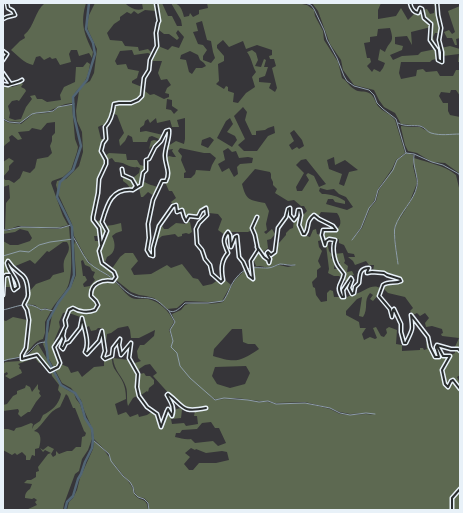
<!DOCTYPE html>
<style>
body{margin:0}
#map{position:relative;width:463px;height:513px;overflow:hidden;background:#363539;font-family:Caveat,sans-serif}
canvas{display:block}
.frame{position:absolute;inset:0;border:4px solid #e8f1f8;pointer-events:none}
</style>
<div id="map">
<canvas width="463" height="513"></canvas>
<div class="frame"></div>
</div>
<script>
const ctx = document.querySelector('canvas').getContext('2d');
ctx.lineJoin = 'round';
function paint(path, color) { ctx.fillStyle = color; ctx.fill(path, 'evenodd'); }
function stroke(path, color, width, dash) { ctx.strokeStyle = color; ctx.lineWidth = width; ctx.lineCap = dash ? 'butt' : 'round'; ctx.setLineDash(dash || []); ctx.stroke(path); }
const green = new Path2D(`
 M45,3H86C80,23 84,34 93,52L92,58L89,53L79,56L77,50H71L69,54L71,62L60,65L56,58L52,59L50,57L44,60L40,56L36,57L33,65C24,63 18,56 11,50L20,41L25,38L24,35C35,26 34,12 45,3Z
 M95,3H125C130,8 136,11 143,9L142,3H155L156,11L145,10L138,14L134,11L131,14L127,12L120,17V20L114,24L107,33L110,40L122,41L125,46L138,47L139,51L148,49L152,53V55L148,53L134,55L132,50L120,51L115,61L117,65L126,64L128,69L139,71L137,78L132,81V83L142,87L143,93C135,103 125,103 113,105V111C109,115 110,120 106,125H102L98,127L101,139H105C96,152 104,152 105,164L99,177L98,188L92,217L98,230L99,236H94L95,241H99C102,248 96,256 101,264C105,270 113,270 115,277L114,279L93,266L86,258L74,236L72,224L59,196L56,185L57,181L66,179L79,166L83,152L82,132L77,121L76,111L79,91L82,86L90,81L94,73L97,49L88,30L87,25L89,15Z
 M162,3L168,16H172L177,26H182L181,20L171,3C180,3 182,9 184,17L189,16L190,13L193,17L199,14V10L208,8L207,3H297L307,5L314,10L315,16L323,31L324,40L338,62L342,78C347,81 349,86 354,89C359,93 364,90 369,93C374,95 375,102 378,106C383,112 391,114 395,120L405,153L396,160L392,169L378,189L374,201L369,208L361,227L351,241L362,228L370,208L376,201L379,190L393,169L397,160L407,153L413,155V166L417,183L410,201L394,228L398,265L394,233L395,227C400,217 419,192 418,182C418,174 412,167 414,158C429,163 444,165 456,175L460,192V349H454L459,338L442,336L441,334L443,333L442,329L432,326L426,327L425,323L429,318L425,313L420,316L417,313L413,315L410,311L413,308L405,297L388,293L382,287C387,282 395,285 402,281L401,278L396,277L394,274L388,275L384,272L373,271L374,265H369L366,261L355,265L353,261L348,257H355L354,254L348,253L344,245L339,243V239L336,240L333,238H328L325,244L322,234L324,230L334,231C342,227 342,220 337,213L321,212L318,217L315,214L307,221L306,230L303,233L299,226L302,216L307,211L304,206H301L294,200L288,201L275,193L277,189L273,185V182L271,178V174L270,172L255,169L242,184C246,200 249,200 265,203L269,211L266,224L267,230L264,232L266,234L272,229L275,234L271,239L267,240L268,248L263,252L258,246L256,237L253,229L255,219L251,226L252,230L248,232H228L225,235L218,230L222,219L218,214L209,213L206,208H204L198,217L190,214L185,217L184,216L183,210L178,212L176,204L173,205L171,202L176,198L172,191H169L165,182C171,174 169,167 166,158L169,156L173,157H176L172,151L173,149L167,150L168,146L176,141L184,144L185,139V118L177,120L179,127H172L170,120L157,123L156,118L150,123L148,119L145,121L144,125L140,128V132L146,131L163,135L159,143L154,148V144L149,149L151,141L154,140L158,141L159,139L152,136L149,137L147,142H133L132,137L128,135L125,141L120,146L119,140L124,133L117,115L112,113L114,111L113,106L115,104C124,103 144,104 144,91C145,82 145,77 150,70L144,84L145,91L150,95L154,94L164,99L169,97V94L165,93L167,88L171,85L167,79L161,80L158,73L162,61H151V59L158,46L168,50L172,46L179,48L184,37L178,30L176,33L179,38L177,40L169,34H164L159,30L158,33V43L157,32L159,23L157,5ZM202,21L207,40L211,41L213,52L215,58L211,63L203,60V56L207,50L203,45L198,44L193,32L198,31L196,23ZM223,40L229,47L243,41L246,49L257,45L272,50V55L269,56L270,59H274L276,66L272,68L277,88L275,92L269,88L271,83L259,82V78L265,76L268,67H264L266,60L264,59L261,67L255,66L258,60L256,53L252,50L247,52C252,59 252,65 256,72L252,77L255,87L246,93L238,103L233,102L234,93L228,91V87L226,86L224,89L216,84L219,81L218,64L224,61V56L217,48V45ZM190,51L198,55L200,60L204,63L206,66L202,68H196L192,74L189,72L186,60L180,59L181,55ZM167,99L172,100V106L178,110L174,114L171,110L166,109ZM243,107L247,112L245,120L252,135H256V131L265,130L268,128L274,126L275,133L268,136L257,151H244L238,145L245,139L234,116ZM230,118L233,124L227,132L235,136L237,140L232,147L217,138L226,121ZM294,130L302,140L304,146L299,149L297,147L292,150L289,145L294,141L290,133ZM210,137L214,140L208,148L201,145L202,140ZM180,148L204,153H210L216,158L212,165L210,171L196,170L195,174L191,178H184V173L186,172L181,160L182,156L178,151ZM228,148L232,152L236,151L239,158L248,157L253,158L252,163L240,164L237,167L238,174L234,177L229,168L222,172L218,164L225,160L223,151ZM334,157L335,165L345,160L358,170L349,172L344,186L339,184L342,174L329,169L327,160ZM306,159L326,184L319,187L314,176L308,173L306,175L309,180L302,191H297L296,187L304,173L296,165L301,160ZM320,188L327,190L334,189L339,194L346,197L353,207L347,210L326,204L328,199H333L335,202L345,204V201C337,196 331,194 322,194L319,191Z
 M312,3H381L378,10V19L396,16L401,8L408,20L415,13L420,12L421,9C423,20 429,20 431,27L411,32L412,45L407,36L395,37V44L403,46L402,50L390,55L393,60L402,56L418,55L421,52L436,49V59L432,60L430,62H401L399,73L401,79L416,76L417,70L423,69L426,72L437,71L440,76H453L456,70H460V96L456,90H451L450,93L441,92L439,96L443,103H448V111L450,115L460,117V134H455H460V176L459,173L445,163L432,162L417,153L408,151L405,145L401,128V126L411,127H420L429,132L422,126L401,124L395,113L384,107L379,100L374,90L354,85L343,70L341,60L330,44L318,11ZM390,28C395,44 390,39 385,52L380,49L378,60L385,63L383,68L380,72L374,69L372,72L367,66L371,62L370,58H367L364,43L370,42V37L377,36L378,29Z
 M433,3H437L441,28L439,33H435L433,37L434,41L433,43L431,39L432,24L424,17L423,10L427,9L430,14L434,13L435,6Z
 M460,6V38L456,39L457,45H455L452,38H447L444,32L449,30L452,34L455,32L448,11Z
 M450,46L460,49V62H458L459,54L443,56L441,48Z
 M87,62L90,64C89,70 88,76 85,81C80,90 73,90 72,103C63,104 58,107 51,110C37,116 36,108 22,122L9,121L3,118V85H10L12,87L19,85L20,82L23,84L21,87L25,89L26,91L19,101L17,100L12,101L8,106L10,113L9,118L15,120L21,119L26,107L32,99L30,96L35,95L37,99H42L47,102L61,100L60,95L64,87L75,82L76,67H83Z
 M72,105L75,139L78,147L77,152L71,170L63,177L52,181L51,183L63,216L68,225L57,228L18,226L10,229H5L6,203L10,198L9,185L3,187V162L9,158L14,161L9,166V170L3,177L5,180H9L14,183L20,178L23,171L30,173L35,168L37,159L48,157L52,153L50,146L52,141V136L55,133V122L47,123L41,130L32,128L29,131L18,132L22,139L18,140L12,135L9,137L10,141L5,145L3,148V120L9,123L21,124L33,114L47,113L54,111L58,107Z
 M109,153L126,154L127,160H137L140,165L144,166L145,165L146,169C140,175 143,182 136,188L137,186L133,180L134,177L139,173L140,168C133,165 140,168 133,167C126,166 125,162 115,162L112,158L107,160L105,156Z
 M123,176L130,179L136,186L133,189H131L127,184L123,181Z
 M143,181C148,185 154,185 159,188L154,196L148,192L143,197H141L139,188Z
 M300,217L298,224L301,234L310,237L313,230L316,229L317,234L321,235L322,240L318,241L319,247L322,251L318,261L321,267L317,270V277L312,282L313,287L315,288L316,295L321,302L327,301V293L330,290L333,291L334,297H340L343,299L355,293L356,294C364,291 373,283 380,288L379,294L373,301L370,299L373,295L370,293C363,301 369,308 363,317L359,316L362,297L357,299L346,311V315L359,322L360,328H366L362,334L364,340L370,337L375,339L377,338L373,328L376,327L381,336L384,337L387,333L386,329L389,327L397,330L396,344L402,345V351L420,350V348H423L424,350L427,349L426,344L429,340L432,354L437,359L439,357L437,348L442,355L449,356L450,358L451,355L455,353V350L460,352V375L457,377L460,383V387L453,379L450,380L448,385C438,379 445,367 449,359C442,367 440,377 446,386H449L452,381L460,389V488C451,496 451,499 451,510H149L148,502L144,498L138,497L135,493L133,486L123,475L111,460L109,454L94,439L92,428L84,410L81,400L71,388L62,383L55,370L60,367L61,363L63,365L68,367L71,373L78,371L82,377L94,367L104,366V360L112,357C112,368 115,369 120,377C125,384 126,392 126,399L115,404L118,415L126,412L130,417L138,414L139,417L147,415L153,411L156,414L161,427L163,426L167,411L168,410L172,416L174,410L180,408L183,410H182L181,418L171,419L172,424L184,423L186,426L198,424L197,416H194L195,411L207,409V407L194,410L181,407L153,376L157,373L150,364L145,365L139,369L140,374L144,373L146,376H150L154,380V384L149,388L148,392L147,391L141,395V397L138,391V375L137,387L139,395L133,398L128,406C126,400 128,393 126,387C122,375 114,371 113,358L129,360L138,374L137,369L132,364L141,361L138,358L137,351L140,345H144L154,336L155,330L139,338H131L130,330L128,326L118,328L111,333L107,334L105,350L104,347V336L102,328H98L96,330L91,331L89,326L85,328L83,318L69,313V310L72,308C76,310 80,312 85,312C94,313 103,307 95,299L97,303V307L92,311H79L73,307L69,309L68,312L63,313L59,322L60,327L54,341L56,343L53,347L57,355L56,357L60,363L58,366L54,368L49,359L43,344L49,331L52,315L60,301L71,287L76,275L74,245L75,241L89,263L114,280C105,280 99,279 93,287C91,291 90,292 90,297L94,299L91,293L96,284C117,271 119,291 132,298C137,300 143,298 148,299C159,301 170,312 174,322L169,330L173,342L170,330L175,322L172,314L181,310L185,305C197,301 210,306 223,302L235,280L245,270H246L249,276L253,279V268H269L279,265L288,267L296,265L279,264L269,268L260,266L252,267V266H256L253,259L258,253V247L263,257L267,260L268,263H269L270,260L267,252L272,255L275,252L279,243L286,235V233L290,229L293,228L294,220L296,218L299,219ZM83,260L85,265L90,267L92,271L95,272L93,277L95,280L90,286L84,287L83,284L87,280L85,276H83L81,261ZM232,329H242L243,342L248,344H255L259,349C240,362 235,363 213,356L214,349ZM246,366L250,373L245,384L230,388L217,384L212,376L215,367ZM208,395L215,399L237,398L259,401H268L275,403L305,402L330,408L340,412L350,414L366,413L375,415L366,414L350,415L340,414L330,409L305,403L276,404L268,402H259L249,400L224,399L215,400ZM211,422L215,428H219L226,443L218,446L213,441L195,443L191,439C185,440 181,438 175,437L176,433H180L182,430L197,429L202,423ZM191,448L195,450L196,449L206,453L222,451L227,452L229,460L216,463H199L193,470H189L184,464L190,457L185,453Z
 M100,220L106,231L103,237L102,244L100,227L96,222Z
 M188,222H190L192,232L189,234L186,233L182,234V236L178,237L175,234L162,236L157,240L161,224L164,229H168L176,223L186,224Z
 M121,223L122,231L116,233L112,236C116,244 116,253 107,257L104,265C95,255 103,241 107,230L105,226L113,225Z
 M69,226C70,242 75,276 66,290C61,297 56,302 51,310L45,308L41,310L35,305L25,304L29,296V292L36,284L50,279L53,275L64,272C64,269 63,265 64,261C66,254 72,250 67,242H63L49,252L47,251L35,264L30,260L13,267L11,266L10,261H7L6,263C7,272 21,279 16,289L14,288L10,274H6L3,277V241L10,245H18L30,241L32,238L28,231L20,229L15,232L3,234V230L7,231L21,227L58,229Z
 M327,241L329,251L332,255L331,258L333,260H335L334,269H339L344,275L342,278L339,276H334L328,273L329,269L326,245Z
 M125,253H133L138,261L131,269L134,275L151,274L167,265L171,268L182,264L193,278L198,279L203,286L212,284L218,280L222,282L224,279L231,285L222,301L208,302L185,301L177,308L167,309L154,298L146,296L139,295L131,292L116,280L117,275L111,270L120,257Z
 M343,253L345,261L344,263L348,266L347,272L352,271L354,275L349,276L347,282L343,279L345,274L340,268V262H337L334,254Z
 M9,275L12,287H4V278L5,276Z
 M25,305L35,306L41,311L44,309L51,311L45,322V333L43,339C32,342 32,350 23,355L25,352L29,315L28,309Z
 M13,317L27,320C27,329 26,349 21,356L3,361V320L6,321Z
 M38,344L53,369L51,370L37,355L27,356Z
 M34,356L43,363H39L35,358L18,364L20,366L19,368L21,370L22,373L10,379L5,376L8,374L7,372L3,374V365L5,362L20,361Z
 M54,371C57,383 63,389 74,393L76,399L80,404L84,417L88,422L91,429L92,439L88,450L82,459L79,471L75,474L64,504L63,510H26L37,505L35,502L37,500L34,498L32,499L25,498C25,493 27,491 30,489L32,484L24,483L27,480H31L36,477V472L39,471L38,467L48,454L51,453L45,450L43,452L40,448L43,450L48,446L54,449L51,454L53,457L56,455V451L59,454L67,451H72L76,447H81L82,437L85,436L86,433L84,431L75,408H73L68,396L66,394L60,407C48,411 44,425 34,431C42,432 41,441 39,448L35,449V456L32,455L30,460H26V456L22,452L17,455L15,453L12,455L3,450V429H8L14,431L16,428L21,427L31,423L33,424L32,429L34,425L40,421L43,415C51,411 59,405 61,394L58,390L59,385L52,376L51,372Z
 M38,384V389L40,391L39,393L41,396L36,402L30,412H28L21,417L18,414L19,411L18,409L3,411V405L7,404L13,396L17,394V391L25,388L26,385L30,387L32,392Z
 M94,441C108,451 111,462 122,475C124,478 128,480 130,484C133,487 133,492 135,495C141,503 147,496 148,510H67L69,502L73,498L77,490L80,478L93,449Z
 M460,489V510H452V501Z`);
const stream = new Path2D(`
 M305,3L311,5L314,9L324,30L327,40L337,58L344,76L347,81L354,86L369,90L374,95L377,103L383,109L396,119L406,153L414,154L432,162L443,165L459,174L460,178
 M3,119L9,122L20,123L32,114L36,113L46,112L53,111L58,107L74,104
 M398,123C405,127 413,125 420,126C425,127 427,132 431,133C441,136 450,134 460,134
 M3,230H7L21,227L61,228L71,225
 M72,235C78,244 82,254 88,262C95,269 106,273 113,279C119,284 125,292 132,295C139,299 148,296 156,300C169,308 169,320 185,303H208L223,301C229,294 230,284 237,277C247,265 255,268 268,268C272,268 276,265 280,264C285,264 289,266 295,265
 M352,240L361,228L369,208L375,201L378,190L393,170L397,160L406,153
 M3,256L20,251L29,252L39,245L50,242L73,239
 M398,264C397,256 393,233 395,227C400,212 414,201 417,186C419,177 412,166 414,155
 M3,310C17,307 28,300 41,310L45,309L53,311
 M169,311L175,322L170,330L173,341L171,347L177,353L180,366L190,378L215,400L224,398L248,400L259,402L268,401L276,404L305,403L330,408L340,413L350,415L366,413L375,414
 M3,361C10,358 18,359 25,355C35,349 33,342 46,342
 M93,440L109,454L111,461L123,476L130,482L133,487L134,493L138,497L144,499L148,503L149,510`);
const river = new Path2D(`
 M65,510L67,502L73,496L78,479L81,474L85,462L92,448L93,440L92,429L85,418L81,403L75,393L61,385L48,360L46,342L48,321L58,303L70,287L74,275L72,227L57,197L60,182L73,170L81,146L74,116L73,97L87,80L95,54L93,43L86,29L89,3`);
const minor = new Path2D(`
 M410,3C411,8 413,12 418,13L420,8L422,9L424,18L431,24L430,40L437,50L438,60L442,62V52L439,40L441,28L438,15L437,3
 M3,19L7,17L15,15L13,11L8,8L7,3
 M3,51L7,54L3,60
 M3,73L10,83
 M3,84L8,85C12,83 18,83 22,80
 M133,190L141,185L143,173L146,170V160L149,159L155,147L161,141L166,131L169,130C170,138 165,147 165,156C165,165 171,172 166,181H162L153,200L148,224L149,238L147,250L150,255L153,256V248L159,226L173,206L176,205L177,212L182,210L184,217L186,221L189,216L198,217L201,211L206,208L207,215L199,223L196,229L197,244L202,250L205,259L210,265L212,274L221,282L223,280C221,269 221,261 228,253C225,245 221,240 228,232L230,235L231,247L235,237L237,236L239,257L243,262L249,276L253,279L251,261L258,250L255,235L252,228L257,217
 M101,245L99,228L93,220V217L98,193L99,179L106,164V160L101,151L103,143L106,139L105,127C111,121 113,112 114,104L119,103H131L138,100L142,96L144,78L149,70L150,60L157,46L156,33L158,23L159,21L156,3
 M257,247L264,257L268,260L269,263L270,259L267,253L268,252L271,255L275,252L278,228L286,217L288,209L290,208V215L294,220L297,216L298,210H300L301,215L299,225L303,234H305C310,227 305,222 314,215L319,219L333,226L336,230H323L322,235L325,245L326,241L329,239L335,240C332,247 334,260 338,266C340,269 342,271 344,274C342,285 335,285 342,297H344L343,290L351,278L352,280L349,288L352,294L354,293L355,287L359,283C360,275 359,268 369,268L367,272V273L372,272L384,273L387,275L400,279L401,281C395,284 389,281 383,285L379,296L390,309L392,317L393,310L394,309L401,324V332L404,343H406C413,328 413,331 411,315L428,337L430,347L435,357H439L436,347L437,345L451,349H458L460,351
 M3,295L4,277L6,275H10L13,288L14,290L18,287C17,277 9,273 7,263L8,261C18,277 27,269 28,293C29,298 25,301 24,305L27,310L29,320L26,348L22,355V359L37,355L50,371L58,367L60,363L54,347L60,338L66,326L65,320L69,310L73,308C79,312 88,313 95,310L98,305L96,301L91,296C90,283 103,279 113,281L116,277L114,272L102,263L99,251L107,231L102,222C107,205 111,188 133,190L136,186L132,179L123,175L122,169
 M64,331L63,336L64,339L61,347L63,349L66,343L69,342L80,328L82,318C84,328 90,343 85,352L87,354L99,341L102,331L105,351L103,357L105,359L112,356L113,348L120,339L119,345L121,355L131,343L129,358L138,374L137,387L139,396L147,407L157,414L161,427L167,411L168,409L172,416C175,408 171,402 167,395L168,394C185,407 181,413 206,408
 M436,348L438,347L443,356H450L442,370L445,384L448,387L451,381L453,380L460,389
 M452,510V498L460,489`);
paint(green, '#5d6951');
stroke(stream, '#8e9ea9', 1);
stroke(river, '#526675', 2.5);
stroke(minor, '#e8f1f8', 5);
stroke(minor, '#2a2d2e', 2);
</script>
